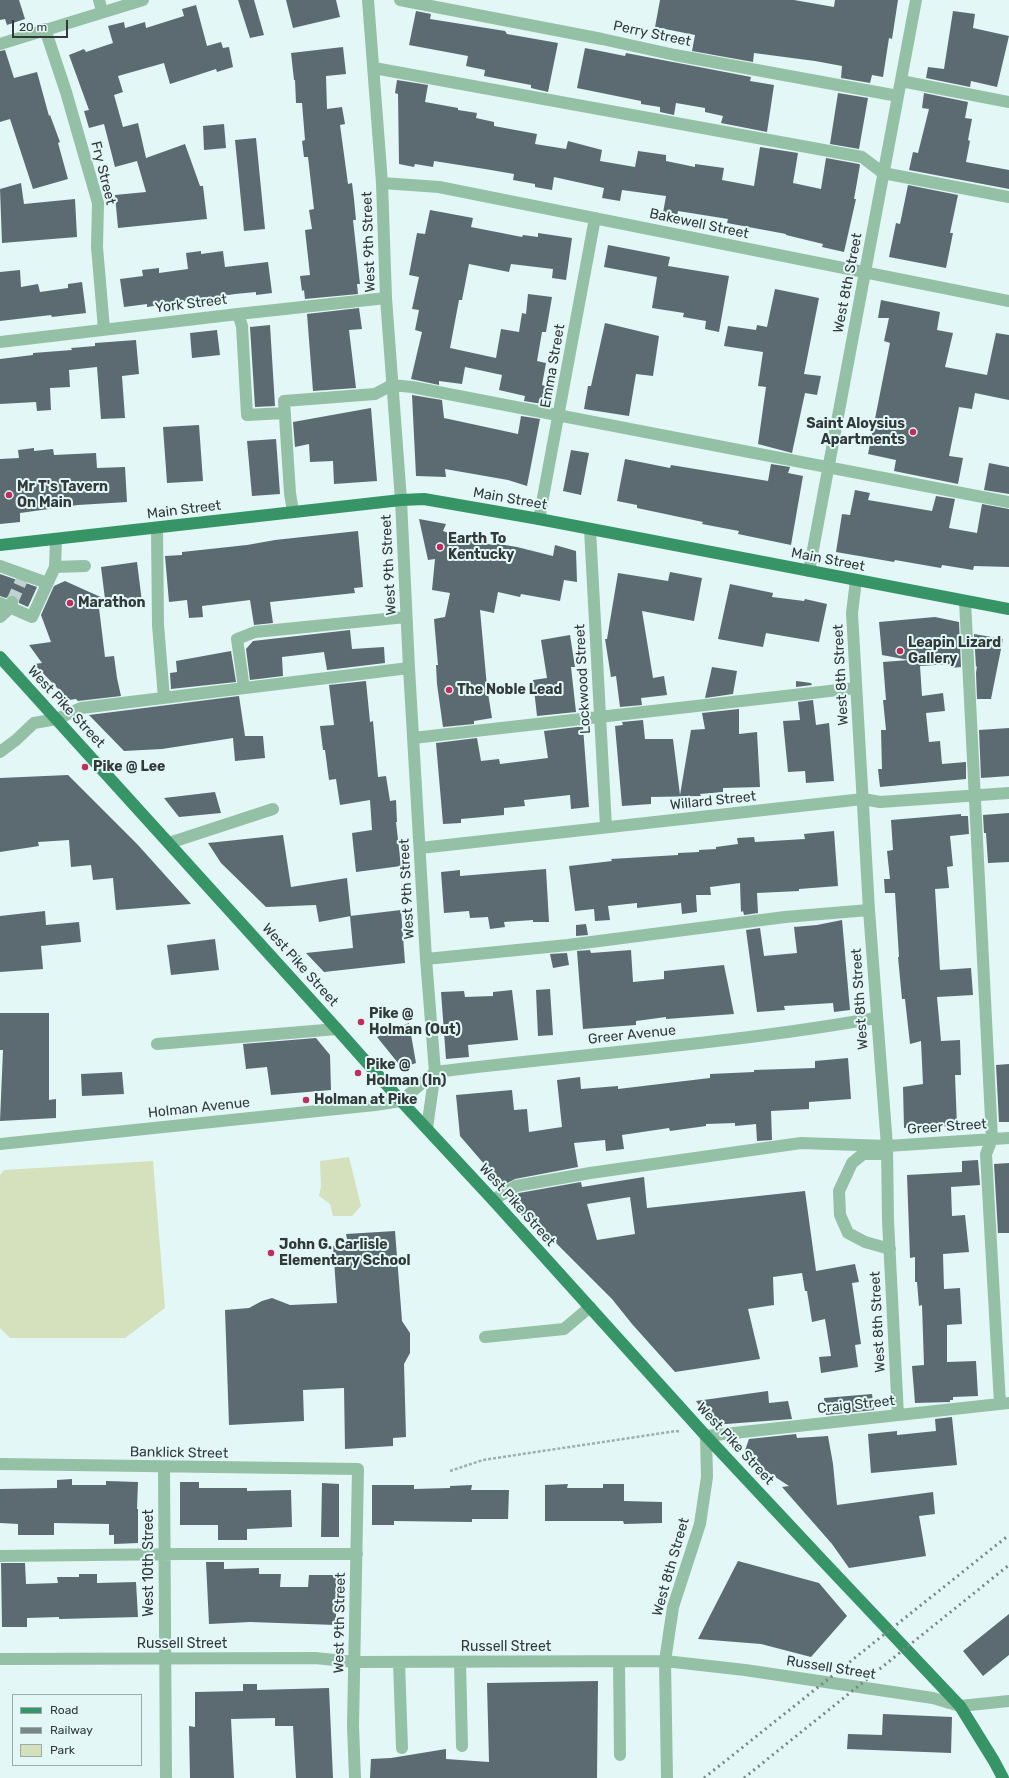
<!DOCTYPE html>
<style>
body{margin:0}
#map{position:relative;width:1009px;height:1778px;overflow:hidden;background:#e2f7f6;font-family:Rubik,sans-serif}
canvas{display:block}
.legend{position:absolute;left:12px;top:1694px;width:130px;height:72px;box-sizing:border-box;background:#e2f7f6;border:1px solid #9babaa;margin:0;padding:5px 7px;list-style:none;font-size:12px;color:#313939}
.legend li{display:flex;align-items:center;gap:8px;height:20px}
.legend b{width:20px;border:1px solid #9babaa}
.scale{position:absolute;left:12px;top:20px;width:56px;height:18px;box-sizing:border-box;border:2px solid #313939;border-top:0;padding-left:5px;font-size:12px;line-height:14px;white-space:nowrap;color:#313939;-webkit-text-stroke:3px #e2f7f6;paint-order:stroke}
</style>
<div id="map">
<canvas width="1009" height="1778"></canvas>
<ul class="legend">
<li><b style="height:5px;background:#369466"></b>Road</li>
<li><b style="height:5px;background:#7a8787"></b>Railway</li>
<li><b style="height:11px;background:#d4e1bc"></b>Park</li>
</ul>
<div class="scale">20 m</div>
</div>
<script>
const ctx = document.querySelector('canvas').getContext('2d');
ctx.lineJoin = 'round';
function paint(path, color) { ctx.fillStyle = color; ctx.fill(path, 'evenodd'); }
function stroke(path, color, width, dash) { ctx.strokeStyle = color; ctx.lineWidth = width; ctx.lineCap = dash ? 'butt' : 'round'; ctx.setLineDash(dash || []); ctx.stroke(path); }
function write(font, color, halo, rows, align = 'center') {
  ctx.font = font + ' Rubik,sans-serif'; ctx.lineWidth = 4; ctx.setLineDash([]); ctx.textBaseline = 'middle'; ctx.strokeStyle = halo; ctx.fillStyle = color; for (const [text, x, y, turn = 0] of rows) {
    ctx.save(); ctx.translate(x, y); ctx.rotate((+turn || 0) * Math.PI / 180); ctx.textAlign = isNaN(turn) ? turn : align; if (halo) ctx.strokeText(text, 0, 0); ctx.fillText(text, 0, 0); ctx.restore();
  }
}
const green = new Path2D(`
 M349,1157L361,1206L352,1216H333L330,1204L319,1196L321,1187L320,1161Z
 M153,1161L165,1308L125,1338H10L0,1328V1175L4,1170Z`);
const building = new Path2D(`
 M0,0H19L25,19L7,25L5,19L0,20Z
 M238,0H254L264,35L250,38Z
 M286,0H336L340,17L293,28Z
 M660,0H794L834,7L835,0H898L892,39L889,38L883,77L872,75L870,83L841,78L842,66L815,61L754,53L753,62L692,51L695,35L655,27Z
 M196,5L207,46L221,42L223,48L229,47L233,67L217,72L216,69L170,84L164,63L118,76L123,92L114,95L123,127L138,123L146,158L185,144L200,186H203L207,219L118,228L115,195L146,192L137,161L115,167L104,124L89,128L84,111L89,110L69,55L84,49L86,52L113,43L108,26L124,22L125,28L145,22L146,28L184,16L182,9Z
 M416,11L431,14L430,19L505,31L507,34L558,43L548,92L531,88V85L484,76L485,70L466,66L468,56L409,45Z
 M953,11L975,14L973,28L1009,36L997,87L971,81L970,87L926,78L928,67L944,69Z
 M343,47L346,74L326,76L327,109L342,107L345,124L340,125L348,184L352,183L354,199L356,220H353L360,284H357L358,294L305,299L304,290L302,291L300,276L310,275L305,230L312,229L309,210L314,209L308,157H304L302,141L305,140L302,103H296L295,80H294L291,53Z
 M585,48L625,56L626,53L751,77L750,81L774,85L767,132L721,123L723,116L705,112V108L676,103L674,115L660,112V107L641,104V101L577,88Z
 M5,50L14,78L37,72L49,116L50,115L60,142L58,143L68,179L33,189L10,119L0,122V51Z
 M397,80L428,85L425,102L458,108V110L477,113L476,118L494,122V126L537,134L535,144L566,149L568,141L602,150L600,161L635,167L638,151L666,155V161L695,167V164L724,168L722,180L754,186L760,147L798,153L793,183L821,189L826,158L859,164L860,165L854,199H856L844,252L822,247L823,244L786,235V234L727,223L728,219L678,211L677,216L663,213L666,196L622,190L620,201L602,198L604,188L554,177L552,190L535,187V184L513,180L514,174L485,169L434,161L433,167L415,164L414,167L399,164L398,94L395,93Z
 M838,93L868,98L859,149L830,144Z
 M924,93L968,102L965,118L972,119L968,140L970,141L966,162L1009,170V189L909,170L913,152L918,153L929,109L922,108Z
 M224,124L226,148L204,150L203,126Z
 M256,138L265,229L244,231L235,140Z
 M21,183L24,204L75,199L77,237L2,243L0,189Z
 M908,185L958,195L950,233H953L946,268L889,257L896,223L900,224Z
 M430,210L473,218L471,227L522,237L523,235L538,237V233L572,238L566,280L552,278L553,269L511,264L509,272L469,264L462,300H459L450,348L496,358L501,329L519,332L522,313L526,314L528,294L552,297L546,332H542L537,361L546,363L542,385L546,386L542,404L524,401L525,396L499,390L502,375L465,367L462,384L439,381V385L411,379L422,332L415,330L419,310L412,309L419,277L409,275L417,233L425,234Z
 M608,245L670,257L668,266L729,276L719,332L705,329L706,321L683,317L684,313L652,308L657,277L604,267Z
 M201,251V254L223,251L225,267L268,262L272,293L256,295V292L235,294L147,307V304L124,307L120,279L143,276L142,270L159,268V273L188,269L186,253Z
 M20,270L21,287L38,284L40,292L68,288V284L82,282L86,313L52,317L51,315L0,321V272Z
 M775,289L819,298L804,374L821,376L817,395L805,393L792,453L758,444L766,387L758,386L763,352L724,346L728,326L756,330L757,325L767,327Z
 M881,300L940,312L937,330L953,333L945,367L987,375L996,333L1009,335V400L975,393L972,409L959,407L949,456L963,458L958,484L894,471L896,460L868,454L890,343L884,341L889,318H878Z
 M359,308L362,329L349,330L356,388L313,391L307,314Z
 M605,323L659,336L653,376L636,374L629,416L584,409L588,386H591Z
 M270,325L275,406L255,407L250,327Z
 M217,330L220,355L192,358L190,333Z
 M136,340L139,374L122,376L125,418L101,419L97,367L69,370L70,387L50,388L51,410L37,411L36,402L0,404V359L33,355V353L72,350L71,348L95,346V343Z
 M412,395L442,400L444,418L518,434L521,416L540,419L527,486L508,480L445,469L446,477L416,476Z
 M371,408L377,481L334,484L333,461L310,462L309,444L295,447L293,422Z
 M199,425L203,481L167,483L163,427Z
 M276,439L280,494L252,496L247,441Z
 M34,448V451L53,449L54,455L96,453L97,468L125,467L127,502L78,505L20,513V522L0,524V459L19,458L18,450Z
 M571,450L589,453L581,495L563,491Z
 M625,459L670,468L671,465L768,481L771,464L790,467L788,473L803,476L791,545L738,534L739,531L702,524L703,522L637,508V505L617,501Z
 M989,463L1009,467V494L984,490Z
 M855,490L870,493L868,500L932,511L936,496L955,499L949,528L977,533L982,504L1009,509V567L974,566L973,570L942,565L941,568L895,560L894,562L836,552L842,514L850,515Z
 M419,519L446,524L443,531L457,536V538L493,545V543L517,547L553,556L555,545L576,551L577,582L564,580L560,601L521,594L520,597L498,592L494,613L480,610L487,687L492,718L474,721V724L443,727L437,684L436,665H438L434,619L445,617L450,593L432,590L435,559L428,560Z
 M358,531L363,587L354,588L355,593L270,602L273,623L254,625L250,600L202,606L203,617L189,618L187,600L169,602L165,556L182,555V552L247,545L275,540Z
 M137,562L142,602L99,608L105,657L114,656L117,678L121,696L78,701L76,699L69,700L34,664L42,663L29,645L51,642L41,615L54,586L65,581L105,599L101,567Z
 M670,572L702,578L694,621L642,611L653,678L664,676L667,695L641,698L642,705L620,707L616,676L611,677L605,639H607L618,573L668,581Z
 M0,574L37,587L28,607L19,603L18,597L15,595H10L6,598L0,596Z
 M730,584L773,593L772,597L804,601L805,599L827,604L819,642L766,633L763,647L718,639Z
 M935,617L959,622L961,667L951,668L950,664L920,666L922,696L943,693L945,711L926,713L929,742L940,741L942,764L966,762V779L880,787L878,769H882L881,730H886L883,700H886L883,662L909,660L882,655L879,622Z
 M350,630L352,649L384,647L385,663L327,670L324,652L282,657L283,676L250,680L246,649L253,641Z
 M974,634L1003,639L991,699H977L976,673L977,666L976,667Z
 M570,635L575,667H571L576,712L537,716L533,680L547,678L541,640Z
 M231,651L236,682L171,689L170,673L177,672L176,661Z
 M712,667L737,671L733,694L705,698Z
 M366,681L370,722L373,721L378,777L386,776L390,801L396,800L397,822H396L401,866L356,872L352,833L372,830L370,800L340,805L336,779L329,780L325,750H323L320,726L334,725L329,685Z
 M796,681L811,683L812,685L796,687Z
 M239,696L245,736H263L265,758L235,761L233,738L162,749L124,751L89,715Z
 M813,700L816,725L829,723L834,781L806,783L805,771L788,772L783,721L800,720L798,702Z
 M739,709V734L757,732L760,787L723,788V792L700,794L701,796L651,797V804L622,806L615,726L623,725L622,722L643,720L645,739H673L680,795L691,730L705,729L702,713Z
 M577,727H583L589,807L571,809L570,795L524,800L525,806L504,808V815L461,819V823L443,824L436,743L477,738L481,761L499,759L500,764L548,758L544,731Z
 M1009,728V776L981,778L979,730Z
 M68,775L138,845L191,904L116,910L113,878L93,880L91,865L71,867L69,840L38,842L39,846L0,852V778Z
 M215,792L221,813L179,817L164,798Z
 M1009,813V862L988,863L986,833H984L983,815Z
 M961,814V816H968L969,834L950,836L953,866L947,867L949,888L935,889L940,970L971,968L973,995L937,997L941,1041L960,1040L961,1075H955L957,1126L904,1128L903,1087L923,1084L921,1041L910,1044L905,999H902L898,957H899L895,893H885L884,879H890L887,851L893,850L891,820Z
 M834,831L838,886L799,889V891L757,893L758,913L744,915L743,911L741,912L740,883L710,887L711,895H696L697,912L682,914L681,903L637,908V903L608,906L610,920L595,921L594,909L575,911L569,866L612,861L611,859L678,855V853L699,852V850L716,849V847L738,844L737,838L754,837L755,842L805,839L804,834Z
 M283,835L291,887L347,878L351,916L319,922L316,905L266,907L221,863L208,843Z
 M546,869L549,922H533V920L504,922L505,927L490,929L488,917L470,918L469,911L444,913L441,872L460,870V876Z
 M401,910L405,963L324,972L306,953L353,948L350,916Z
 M45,911L46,925L79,922L81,942L41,946L43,969L0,972V916Z
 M842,920L850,1010L834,1012L833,1003L784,1006L785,1010L757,1012L746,930L760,928L764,956L797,953L794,927L817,925Z
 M586,924L588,935L576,936V925Z
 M215,939L219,970L171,975L167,945Z
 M590,950L591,953L631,950L633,982L664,979V971L724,965L734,1014L666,1019V1017L636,1021V1025L583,1029L577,951Z
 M567,953L569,965L553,968L550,954Z
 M550,989L553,1035L538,1036L536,990Z
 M512,990L518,1040L468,1045L469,1057L446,1059L441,992L464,991L465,997L493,996V992Z
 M0,1013H49V1100L56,1099V1118L0,1121L3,1050H0Z
 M409,1023L416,1063L402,1068L377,1037Z
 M316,1038L330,1055L331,1090L271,1095L267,1067L246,1069L243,1044Z
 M848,1058L851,1099L809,1102V1109L771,1111L772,1140L757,1141L756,1124L735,1126V1123L706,1124V1126L670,1131L669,1128L622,1135L624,1149L606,1151L605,1140L574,1143L578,1167L515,1179L500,1187L491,1172L460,1136L456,1095L512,1090L514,1110L527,1109L529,1132L562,1127L557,1080L580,1077L581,1089L618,1086V1089L710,1078V1074L754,1072V1070L815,1068V1061Z
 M1009,1064V1122H999L996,1065Z
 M122,1072L124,1094L82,1096L81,1074Z
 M978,1160L980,1185L951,1187L952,1216L965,1215L969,1252L943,1254L944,1289L960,1288L962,1324L947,1325V1362L976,1361L978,1396L953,1397V1400H950V1402L915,1403L912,1366L924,1365L922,1305L919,1306L917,1282H915V1257L910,1258L907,1175L962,1172V1161Z
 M1009,1163V1233H998L994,1164Z
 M644,1177L647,1208L805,1191L816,1271L855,1264L859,1282L852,1283L861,1344L855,1345L858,1367L821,1373L819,1357L831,1356L825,1319L812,1322L807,1291H805L802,1273L773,1277L774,1305L748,1309L760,1359L675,1372L632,1324L612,1299L544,1231L522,1216L510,1198L519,1193L581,1182L582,1187ZM630,1197L635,1234L597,1240L587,1204Z
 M395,1231L402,1321L410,1333V1353L404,1364L406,1437L393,1438V1446L345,1449L344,1388L303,1390L304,1421L229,1425L225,1310L249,1308L262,1301L272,1298L290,1305L337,1303L333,1246L348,1244L346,1234Z
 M768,1391L769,1403L788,1401L792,1419L713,1425L696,1401Z
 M872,1394L874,1410L826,1415L824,1398Z
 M952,1417L957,1465L871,1473L868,1434L897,1431V1435L936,1431L935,1419Z
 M796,1434L797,1438L828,1436L833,1464L837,1505L933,1492L935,1514L919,1516L926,1556L849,1568L832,1544L782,1487L789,1486L743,1456L749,1439Z
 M72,1479V1485H106V1481L138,1482L137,1509H138V1543L114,1544V1535H109V1524L54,1523V1535H18V1524L0,1523V1489L57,1488V1480Z
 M180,1482H199V1488H247V1491L291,1490L292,1527L247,1529V1540H218V1525H180Z
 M322,1483L339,1484V1537H321Z
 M568,1484L567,1488H603V1484H624V1501L662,1502V1523L624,1524L623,1521H545V1485Z
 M372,1485H414V1489L450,1488V1486L472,1485L471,1490H509L508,1519H472V1522L394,1521V1525H372Z
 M738,1561L819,1583L847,1616L811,1657L761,1644L698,1639Z
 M206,1562H224V1569L259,1568V1574H281L280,1587H308L309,1575H336V1625L250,1622L209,1624Z
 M1,1563H25L26,1584L58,1583L57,1577H79V1574H97V1583L136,1582L138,1617L59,1619V1617L27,1618V1627H2Z
 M1009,1614V1655L983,1676L963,1651Z
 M598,1681L597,1778H370L371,1759L391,1758L446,1749V1759L489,1762L487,1683Z
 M243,1684H257V1690L329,1688L333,1778H296L293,1726H275V1718L231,1719L234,1778H190L189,1726L195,1727V1692L243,1691Z
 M883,1714L952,1717L951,1753L847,1749L848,1734L882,1735Z`);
const minorTunnel = new Path2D(`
 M12,602L22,579`);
const path = new Path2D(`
 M450,1471L483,1460L676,1431L681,1432`);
const minor = new Path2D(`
 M99,0L102,11
 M368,0L382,183L386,298L401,500L409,668L426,959L435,1072L427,1128
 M400,0L602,39L675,55L898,96
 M45,29L66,92L98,203L97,247L104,329
 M0,44L143,0
 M374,68L862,157L883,173L1009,197
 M901,81L1009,102
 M382,183L439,187L1009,301
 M238,314L242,326L247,415L284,413
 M0,342L238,314L386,298
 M293,512L290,493L284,401L375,394L392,385L412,387L1009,502
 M539,519L595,218
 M157,529L158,625L164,698
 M590,529L606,827
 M0,566L47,583
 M55,567L85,566
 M809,571L916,0
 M856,580L852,613L869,910L887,1146L888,1220L898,1415
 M965,601L992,1139L986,1154L1000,1404
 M0,603L32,617L55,567L56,539
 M0,617L10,608L12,602
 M244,688L237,639L255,632L406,617
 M413,738L856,688
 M0,752L16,740L34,723L57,719L81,708L409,668
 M169,843L273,809
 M420,848L863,799L880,802L1009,793
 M426,959L568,945L785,917L869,910
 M157,1044L337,1029
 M0,1144L375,1105L401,1101L435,1072C582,1054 730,1044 876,1018
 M887,1154H863L852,1163L839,1191L840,1215L848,1233L865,1242L890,1249
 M493,1200L516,1186L590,1173L801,1143L887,1146L1009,1138
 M485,1337L564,1329L590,1307
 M0,1464L358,1469L353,1726L355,1778
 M164,1468L166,1778
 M0,1556L182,1554H357
 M0,1659L315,1658L355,1662L665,1661L745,1670L933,1698L960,1706L1009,1701
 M399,1662L402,1748
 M460,1662L462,1746
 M619,1662L620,1755
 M667,1778L665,1661L673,1607L700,1524L707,1477L706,1436L1009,1403`);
const major = new Path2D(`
 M0,545L401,500L424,499L539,519L1009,609
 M0,657L337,1029L401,1101L493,1200L706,1436L822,1560L960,1706L994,1761L1003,1778`);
const rail = new Path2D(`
 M704,1778L1009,1535
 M744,1778L1009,1565`);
const markers = [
 [913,432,4,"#bd2e5c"],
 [9,495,4,"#bd2e5c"],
 [440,547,4,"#bd2e5c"],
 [70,603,4,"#bd2e5c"],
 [900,651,4,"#bd2e5c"],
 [449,690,4,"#bd2e5c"],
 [85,767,4,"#bd2e5c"],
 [361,1022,4,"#bd2e5c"],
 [358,1073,4,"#bd2e5c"],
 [306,1100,4,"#bd2e5c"],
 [271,1253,4,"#bd2e5c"]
];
const streetNames = [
 ["Perry Street",652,34,12],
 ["Fry Street",103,173,76],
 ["Bakewell Street",699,224,12],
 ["West 9th Street",369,242,-92],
 ["West 8th Street",848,283,-79],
 ["York Street",191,304,-7],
 ["Emma Street",553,366,-80],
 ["Main Street",510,499,10],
 ["Main Street",184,510,-7],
 ["Main Street",828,560,11],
 ["West 9th Street",389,565,-93],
 ["West 8th Street",841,675,-93],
 ["Lockwood Street",583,679,-93],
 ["West Pike Street",66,707,47],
 ["Willard Street",713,801,-6],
 ["West 9th Street",407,889,-93],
 ["West Pike Street",300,965,48],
 ["West 8th Street",860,999,-94],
 ["Greer Avenue",632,1035,-6],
 ["Holman Avenue",199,1108,-6],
 ["Greer Street",947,1127,-4],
 ["West Pike Street",517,1205,48],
 ["West 8th Street",878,1322,-93],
 ["Craig Street",856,1405,-6],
 ["West Pike Street",735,1444,47],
 ["Banklick Street",179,1453,1],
 ["West 10th Street",149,1563,-90],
 ["West 8th Street",671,1567,-74],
 ["West 9th Street",340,1623,-89],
 ["Russell Street",182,1644],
 ["Russell Street",506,1647],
 ["Russell Street",831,1668,9]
];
const poiNames = [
 ["Saint Aloysius",905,424,"right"],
 ["Apartments",905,440,"right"],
 ["Mr T's Tavern",17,487],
 ["On Main",17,503],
 ["Earth To",448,539],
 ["Kentucky",448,555],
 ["Marathon",78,603],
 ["Leapin Lizard",908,643],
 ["Gallery",908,659],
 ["The Noble Lead",457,690],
 ["Pike @ Lee",93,767],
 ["Pike @",369,1014],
 ["Holman (Out)",369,1030],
 ["Pike @",366,1065],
 ["Holman (In)",366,1081],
 ["Holman at Pike",314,1100],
 ["John G. Carlisle",279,1245],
 ["Elementary School",279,1261]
];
paint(green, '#d4e1bc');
paint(building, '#5c6b72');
stroke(minorTunnel, '#bfd1d0', 12, [12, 6]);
stroke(path, '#9eaeae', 2.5, [3, 2]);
stroke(minor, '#94c0a6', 12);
stroke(major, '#369466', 12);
stroke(rail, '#7a8787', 3, [2, 4]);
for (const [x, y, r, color] of markers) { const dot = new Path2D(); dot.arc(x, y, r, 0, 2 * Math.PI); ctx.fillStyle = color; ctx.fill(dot); stroke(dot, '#e2f7f6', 1.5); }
write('14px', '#313939', '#e2f7f6', streetNames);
write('bold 14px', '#313939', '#e2f7f6', poiNames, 'left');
</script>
